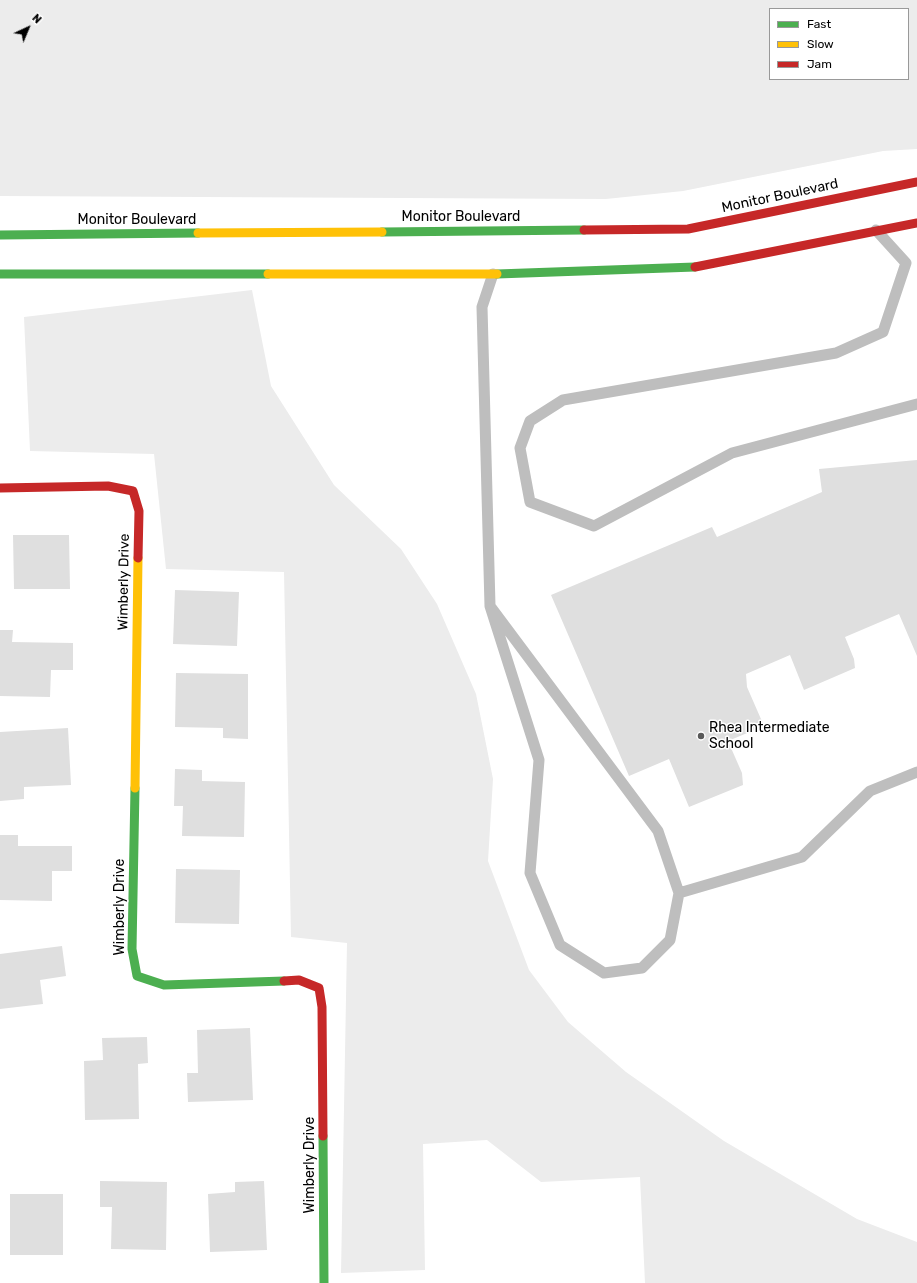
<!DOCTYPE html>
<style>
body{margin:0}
#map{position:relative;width:917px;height:1283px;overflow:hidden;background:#fff;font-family:Rubik,sans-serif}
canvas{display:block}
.legend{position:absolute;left:769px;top:8px;width:140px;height:72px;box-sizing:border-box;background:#fff;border:1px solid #999;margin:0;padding:5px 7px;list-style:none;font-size:12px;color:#000}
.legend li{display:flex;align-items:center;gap:8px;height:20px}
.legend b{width:20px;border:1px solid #999}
.north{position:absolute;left:8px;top:8px;width:40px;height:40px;-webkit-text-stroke:3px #fff;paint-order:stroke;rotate:44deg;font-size:11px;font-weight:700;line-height:16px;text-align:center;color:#000}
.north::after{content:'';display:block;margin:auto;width:14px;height:18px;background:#000;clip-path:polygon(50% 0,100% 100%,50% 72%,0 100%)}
</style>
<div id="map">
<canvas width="917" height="1283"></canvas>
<ul class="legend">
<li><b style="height:5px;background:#4caf50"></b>Fast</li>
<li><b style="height:5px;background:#ffc107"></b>Slow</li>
<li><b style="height:5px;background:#c62828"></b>Jam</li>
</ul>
<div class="north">N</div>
</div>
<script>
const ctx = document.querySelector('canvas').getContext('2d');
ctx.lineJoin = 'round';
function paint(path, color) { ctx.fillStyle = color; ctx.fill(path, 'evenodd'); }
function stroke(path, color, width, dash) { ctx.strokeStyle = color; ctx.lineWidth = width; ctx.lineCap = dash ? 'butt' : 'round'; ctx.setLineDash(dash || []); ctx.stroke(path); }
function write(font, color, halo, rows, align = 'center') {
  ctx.font = font + ' Rubik,sans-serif'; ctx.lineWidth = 3; ctx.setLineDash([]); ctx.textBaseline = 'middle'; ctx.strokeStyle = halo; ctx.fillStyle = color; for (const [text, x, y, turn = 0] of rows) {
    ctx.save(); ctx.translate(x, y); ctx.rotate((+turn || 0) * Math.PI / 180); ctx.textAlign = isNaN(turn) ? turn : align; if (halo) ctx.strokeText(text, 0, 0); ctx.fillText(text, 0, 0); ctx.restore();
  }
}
const green = new Path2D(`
 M0,0H917V149L883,151L683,191L606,199L0,196ZM770,9H908V79H770Z
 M252,290L271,386L334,485L401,549L437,604L476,694L493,779L488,861L529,970L568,1022L626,1072L724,1141L857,1219L917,1242V1283H645L640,1177L541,1182L487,1140L423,1144L425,1270L341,1273L347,943L291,937L284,572L166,569L154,454L30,451L24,317Z`);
const building = new Path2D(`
 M917,460V656L899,614L845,637L854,659L855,668L804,690L790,655L746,674L747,687L764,726L728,741L742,773L743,785L689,807L669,759L629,776L551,595L712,527L717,537L822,492L819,469Z
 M13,535H69L70,589H14Z
 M175,590L239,592L237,646L173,644Z
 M0,630H13L12,642L73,643V670H51L50,697L0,696Z
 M176,673L248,674V739L223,738V728L175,727Z
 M68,728L71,785L24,787V799L0,801V732Z
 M175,769L202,770V781L245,782L244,837L182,836L183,806H174Z
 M0,835H18V846H72V871H52V901L0,900Z
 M176,869L240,870L239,924L175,923Z
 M62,946L66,976L40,980L43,1004L0,1009V954Z
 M250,1028L253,1100L188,1102L187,1073H198L197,1030Z
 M147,1037L148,1063L138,1064L139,1119L85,1120L84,1061L103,1060L102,1038Z
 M100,1181L167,1182L166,1250L111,1249L112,1207H100Z
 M264,1181L267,1250L210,1252L208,1194L235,1192V1182Z
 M10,1194H63V1255H10Z`);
const lane = new Path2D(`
 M876,230L906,263L883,332L836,353L563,400L530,421L520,448L530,502L594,526L732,453L917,404
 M490,606L658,831L679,893L670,940L642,968L604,973L560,945L530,873L539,760L490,606L482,307L493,274
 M679,893L802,857L870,791L917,772`);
const fast = new Path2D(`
 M382,232L584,230
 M0,235L198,233
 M0,274H268
 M497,274L695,267
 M135,788L132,949L137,976L164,985L284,981
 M323,1136L324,1283`);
const slow = new Path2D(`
 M198,233L382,232
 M268,274H497
 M135,788L138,558`);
const jam = new Path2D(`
 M584,230L688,229L917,182
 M695,267L917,223
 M0,488L108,486L133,491L139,511L138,558
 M284,981L299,980L319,988L322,1007L323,1136`);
const markers = [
 [701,736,4,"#595959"]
];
const streetNames = [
 ["Monitor Boulevard",780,196,-12],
 ["Monitor Boulevard",461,217],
 ["Monitor Boulevard",137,220],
 ["Wimberly Drive",124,582,-89],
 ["Wimberly Drive",120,907,-90],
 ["Wimberly Drive",310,1165,-90]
];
const poiNames = [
 ["Rhea Intermediate",709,728],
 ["School",709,744]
];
paint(green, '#ececec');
paint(building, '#dfdfdf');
stroke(lane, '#bebebe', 11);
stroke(fast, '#4caf50', 9);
stroke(slow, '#ffc107', 9);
stroke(jam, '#c62828', 9);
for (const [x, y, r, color] of markers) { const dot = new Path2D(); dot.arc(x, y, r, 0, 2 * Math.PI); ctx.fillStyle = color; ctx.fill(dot); stroke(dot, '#fff', 1.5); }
write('14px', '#000', '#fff', streetNames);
write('14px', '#000', '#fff', poiNames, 'left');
</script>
